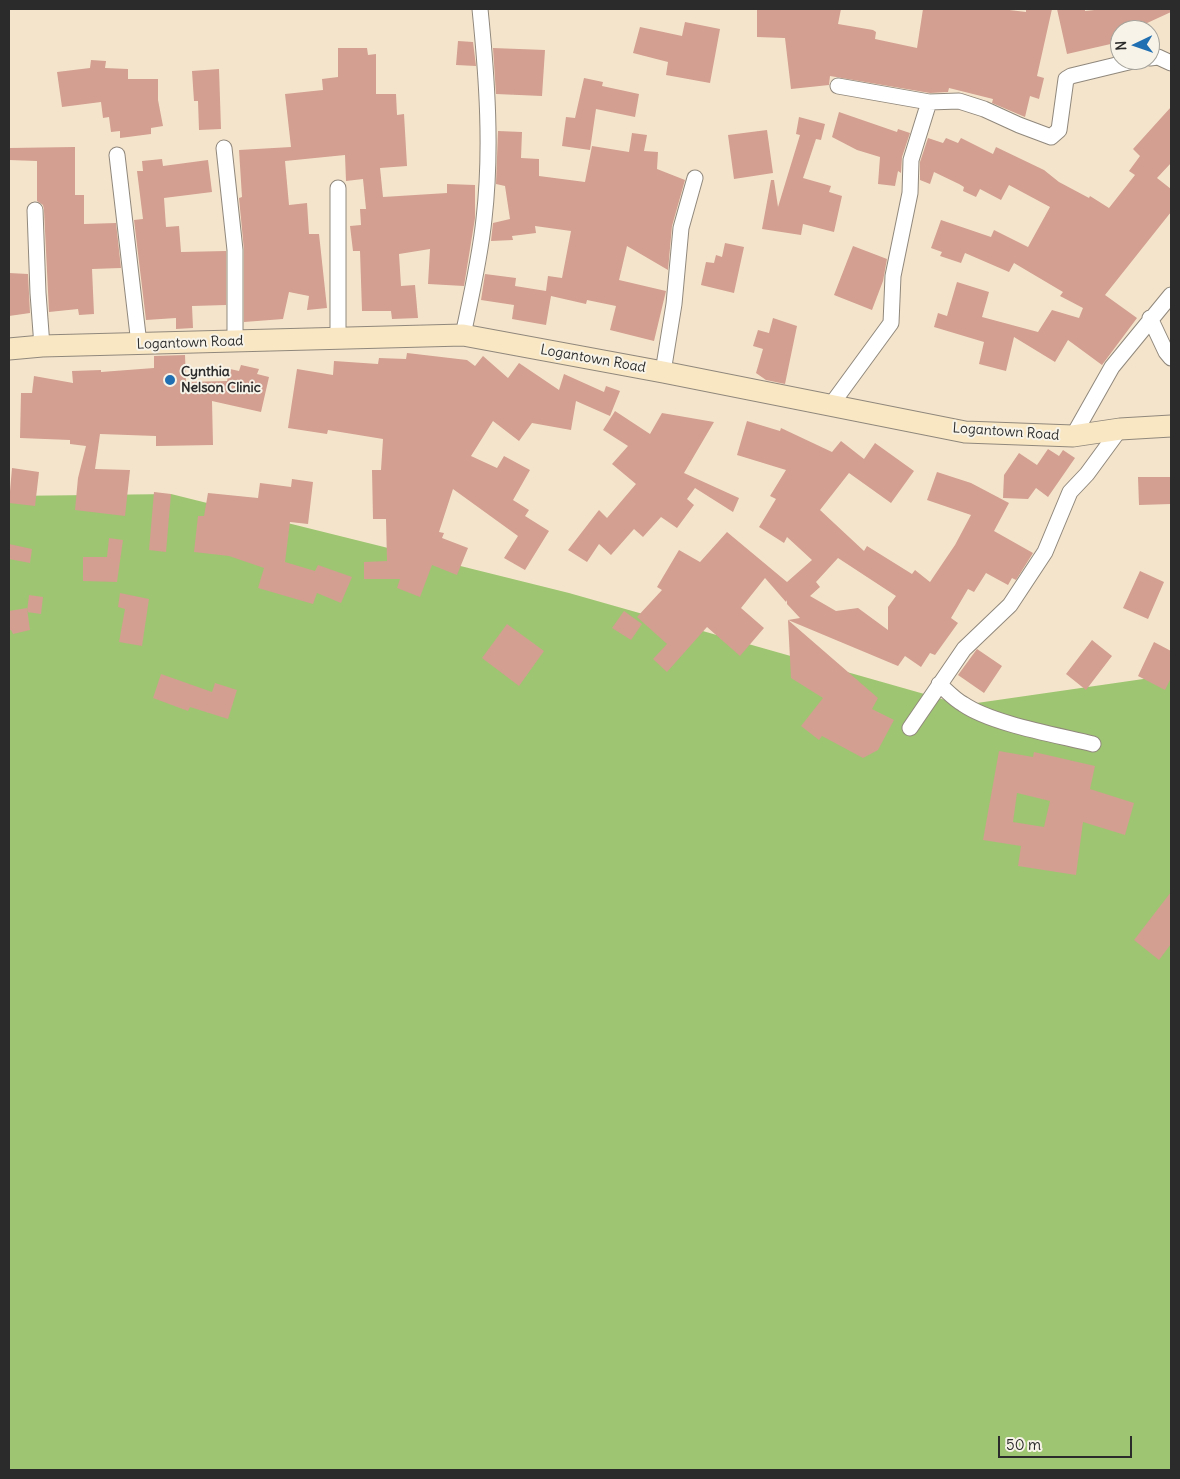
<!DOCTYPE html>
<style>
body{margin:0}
#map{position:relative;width:1180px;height:1479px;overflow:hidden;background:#f5e4cc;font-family:Delius,sans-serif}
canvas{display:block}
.frame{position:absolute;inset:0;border:10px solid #2b2b2b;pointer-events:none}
.north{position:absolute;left:1110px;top:20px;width:50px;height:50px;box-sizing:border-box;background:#f7f3e8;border:1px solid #a5a39c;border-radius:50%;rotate:267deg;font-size:14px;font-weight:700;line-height:20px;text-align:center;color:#2b2b2b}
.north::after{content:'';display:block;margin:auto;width:18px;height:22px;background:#1f6fb2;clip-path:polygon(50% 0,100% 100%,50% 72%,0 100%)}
.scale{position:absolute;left:998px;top:1436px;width:134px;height:22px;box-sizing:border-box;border:2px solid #2b2b2b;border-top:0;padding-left:6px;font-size:15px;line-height:18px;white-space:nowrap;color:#2b2b2b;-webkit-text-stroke:4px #f7f3e8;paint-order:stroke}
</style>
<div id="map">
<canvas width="1180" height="1479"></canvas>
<div class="frame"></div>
<div class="north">N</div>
<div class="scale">50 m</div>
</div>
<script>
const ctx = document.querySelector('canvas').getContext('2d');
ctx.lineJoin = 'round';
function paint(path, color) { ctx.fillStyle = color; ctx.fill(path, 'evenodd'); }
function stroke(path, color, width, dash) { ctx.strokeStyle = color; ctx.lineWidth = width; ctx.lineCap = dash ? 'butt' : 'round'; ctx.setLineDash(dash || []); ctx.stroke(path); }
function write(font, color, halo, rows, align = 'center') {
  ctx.font = font + ' Delius,sans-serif'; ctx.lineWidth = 4; ctx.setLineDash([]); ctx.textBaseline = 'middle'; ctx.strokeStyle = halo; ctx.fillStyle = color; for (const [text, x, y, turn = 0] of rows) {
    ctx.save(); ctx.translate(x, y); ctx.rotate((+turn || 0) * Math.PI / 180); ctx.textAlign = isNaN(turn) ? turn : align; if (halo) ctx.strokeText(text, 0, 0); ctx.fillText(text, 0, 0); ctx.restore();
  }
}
const green = new Path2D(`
 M171,494L569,593L963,705L1171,675V1470H9V496Z`);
const building = new Path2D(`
 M757,9H841L838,24L873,30L876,32L875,39L917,48L923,9H1001L1026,12V9H1052L1037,76L1044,78L1039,99L1030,96L1025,117L992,103L993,99L949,88L948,92L930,93L830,76L829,85L791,89L785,38L757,37Z
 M1057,9H1085V11L1104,9H1171V12L1132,30H1120V37L1114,38L1115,43L1067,54Z
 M685,22L720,29L710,83L666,75L668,62L633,53L640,27L682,36Z
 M458,41L473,42L476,66L456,65Z
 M338,48H367L368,55L376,54V94H396L397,115L404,114L407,166L380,168L383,197L447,193V184L475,185V218L464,286L428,284L430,249L399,254L401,286L415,285L418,318L392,319L391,311H362L360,251H353L350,226L361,225L360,209H366L363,179L346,181L345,155L285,161L289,205L307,203L309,234H319L327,308L307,310L309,296L289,292L283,319L244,322V250L239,198L242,197L239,150L291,147L285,94L323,90L322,79L338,77Z
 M493,48L545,50L542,96L496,94Z
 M91,60L106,61L105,68L128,69V79H158V100L163,126L151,128V134L120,138V131L111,132L109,117L103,118L101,102L62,107L57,72L90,68Z
 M219,69L221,129L199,130L198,101H194L192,71Z
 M584,78L603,82L602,86L639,94L635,117L596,109L590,150L562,146L566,117L575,118Z
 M1171,107V163L1157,178L1171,189V212L1105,295L1137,318L1102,365L1068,340L1055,362L1014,337L1006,371L979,364L984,342L934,327L938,313L947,316L957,282L989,292L982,317L1038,332L1052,310L1079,318L1083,308L1060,296L1063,292L1014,263L1009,272L965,253L961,263L940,256L942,252L931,248L941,220L991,237L994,230L1028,247L1050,207L1009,185L1001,200L980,189L976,197L963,191L964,187L959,184L934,172L930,184L920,180V162L928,138L943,143L946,138L958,143L961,138L993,154L996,147L1044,170L1059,182L1089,198L1090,196L1109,208L1135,175L1129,171L1140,156L1133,149Z
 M839,112L897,132L898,129L910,133L902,157L901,173L898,171L895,186L878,184L880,157L857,150L832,137Z
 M799,117L825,124L821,140L816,139L803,178L831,186L829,192L842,196L834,232L803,224L801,235L762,229L771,180H774L778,207L800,135L796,134Z
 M767,130L773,173L734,179L728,135Z
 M498,131L522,132L521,158L539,159V176L585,182L592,146L629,152L632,133L647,135L644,151L658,152L657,169L685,180L672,226L668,270L627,246L619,280L666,291L654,341L610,330L616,306L587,300L586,304L551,296L546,325L512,319L514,305L481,300L485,274L516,278L515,286L546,291L548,276L562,278L571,231L535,226L536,233L512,236L513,240L491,241L493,223L510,219L505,186L496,184Z
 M75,147V195H84V224L116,223L121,268L92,269L94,314L79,315L78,309L49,312L44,210L43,205L37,201V161L9,160V148Z
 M162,159L163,166L208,160L212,192L164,198L166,227L179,226L181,252L226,251V305L192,306L193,328L176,329V318L146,320L134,220L143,219L137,171H143L142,161Z
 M725,243L744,247L734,293L701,285L706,262L714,263L716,255L722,257Z
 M853,246L887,259L883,281L872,310L834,295Z
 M9,273L28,274L30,313L9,316Z
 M773,318L797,326L785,384L766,380L756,373L763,349L753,346L758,330L769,333Z
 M407,353L467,360L475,366L483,356L508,378L519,363L559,390L564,374L604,392L606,386L620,391L610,416L576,401L571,430L532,423L519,441L493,421L471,456L497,468L504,456L530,470L513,500L529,510L525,516L549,531L525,570L504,558L518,536L453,489L439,532L444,533L442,538L468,548L457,575L432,565L420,597L397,588L400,579H364V562L387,561L386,519H373L372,470H381L383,439L328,430L327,434L288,428L297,369L333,375L334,361L378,364L379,358L406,359Z
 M185,355L186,382L227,381L230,369L239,371L241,365L259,369L257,374L269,377L261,412L212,401L213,445L156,446V436L100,434L95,469L130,470L125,516L75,510L78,478L86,446L70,444V440L20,438L21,393H32L34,376L73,383L72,371L101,370V372L154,368V356Z
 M615,411L650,434L662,413L714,422L684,473L739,498L733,512L695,488L687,499L694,505L677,528L661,517L643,537L634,529L611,555L599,544L587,562L568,550L599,510L607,518L636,484L612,464L628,446L603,430Z
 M747,421L780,431L781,428L832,452L841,441L864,459L875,443L914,471L891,503L849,473L820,510L864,551L867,546L912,574L915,570L930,582L955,545L971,515L927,500L937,472L971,483L1009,503L994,531L1033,553L1016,580L1012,578L1008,585L986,573L974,592L968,589L951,618L958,623L935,655L930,653L921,667L905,656L898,666L788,620L800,618L787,604V600L786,602L765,578L741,608L764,628L740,656L707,627L667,672L653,659L667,644L637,617L662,590L657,587L679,550L700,562L727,532L787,582L812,560L787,537L784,543L759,527L776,499L770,496L786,470L737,455ZM838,558L896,596L888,607V630L858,608L836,611L810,596L820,587L816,582Z
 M1048,449L1059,456L1063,450L1075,458L1048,497L1036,488L1028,499L1003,498L1004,475L1019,453L1037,465Z
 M12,468L39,472L35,506L9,503Z
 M1138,477H1171V504L1139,505Z
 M292,479L313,482L308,524L290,522L285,562L315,571L318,565L352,577L341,603L317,593L313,604L258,588L264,568L229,556L194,552L198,516H204L208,493L258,498L260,483L291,487Z
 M154,492L171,494L166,552L149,550Z
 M109,538L123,540L117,582L83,581V557H107Z
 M9,544L32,549L30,563L9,559Z
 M1140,571L1164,582L1148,619L1123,608Z
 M120,593L149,599L142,646L119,642L125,609L118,607Z
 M29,595L43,597L41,614L27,612Z
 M27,608L30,630L13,634L11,630H9V611Z
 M624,611L642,624L631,640L612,628Z
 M788,620L878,698L872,709L894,720L878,750L863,758L822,736L819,740L801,726L823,698L791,678Z
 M507,624L544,651L519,686L482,658Z
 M1092,640L1112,656L1086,690L1066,674Z
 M1154,642L1171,651V678L1165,690L1138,676Z
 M977,649L1002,666L984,693L958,675Z
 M161,674L212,692L215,683L237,690L228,719L190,707L188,711L153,698Z
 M999,751L1033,757L1034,752L1095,766L1090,789L1134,803L1125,835L1083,822L1076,875L1018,866L1021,846L983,840ZM1017,793L1050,801L1044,827L1013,822Z
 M1171,892V944L1159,960L1134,940Z`);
const street = new Path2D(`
 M1150,58L1158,57L1171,63
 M838,86L929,102L959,101L984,109L1019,125L1051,137L1059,130L1066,79L1071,76L1137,60
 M224,148L235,250V341
 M117,155L139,344
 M35,210L38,293L42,346
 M1150,318L1166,352L1171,358
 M463,335C471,297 480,258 484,219C492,150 487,78 480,9
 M338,338V188
 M663,372L674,304L681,228L695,178
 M831,405L891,323L893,276L910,193L911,160L929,102
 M1073,436L1112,367L1171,295
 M939,684C947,691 954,699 963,704C992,724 1057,735 1093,744
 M910,728L964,649L1010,605L1045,552L1070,492L1087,474L1120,429`);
const secondary = new Path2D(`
 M9,349L42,346L463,335L663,372L965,432L1073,436L1120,429L1171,426`);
const markers = [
 [170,380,6,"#1f6fb2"]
];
const streetNames = [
 ["Logantown Road",190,343,-2],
 ["Logantown Road",593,359,10],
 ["Logantown Road",1006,432,4]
];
const poiNames = [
 ["Cynthia",181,372],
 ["Nelson Clinic",181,388]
];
paint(green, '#9ec672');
paint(building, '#d29f90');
stroke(street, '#90887c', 17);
stroke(secondary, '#90887c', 23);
stroke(street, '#fff', 15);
stroke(secondary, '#f9e7c3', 21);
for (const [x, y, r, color] of markers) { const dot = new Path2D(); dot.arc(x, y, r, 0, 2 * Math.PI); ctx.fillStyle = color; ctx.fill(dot); stroke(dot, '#f7f3e8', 2); }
write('14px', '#2b2b2b', '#f7f3e8', streetNames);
write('bold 14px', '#2b2b2b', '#f7f3e8', poiNames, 'left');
</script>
